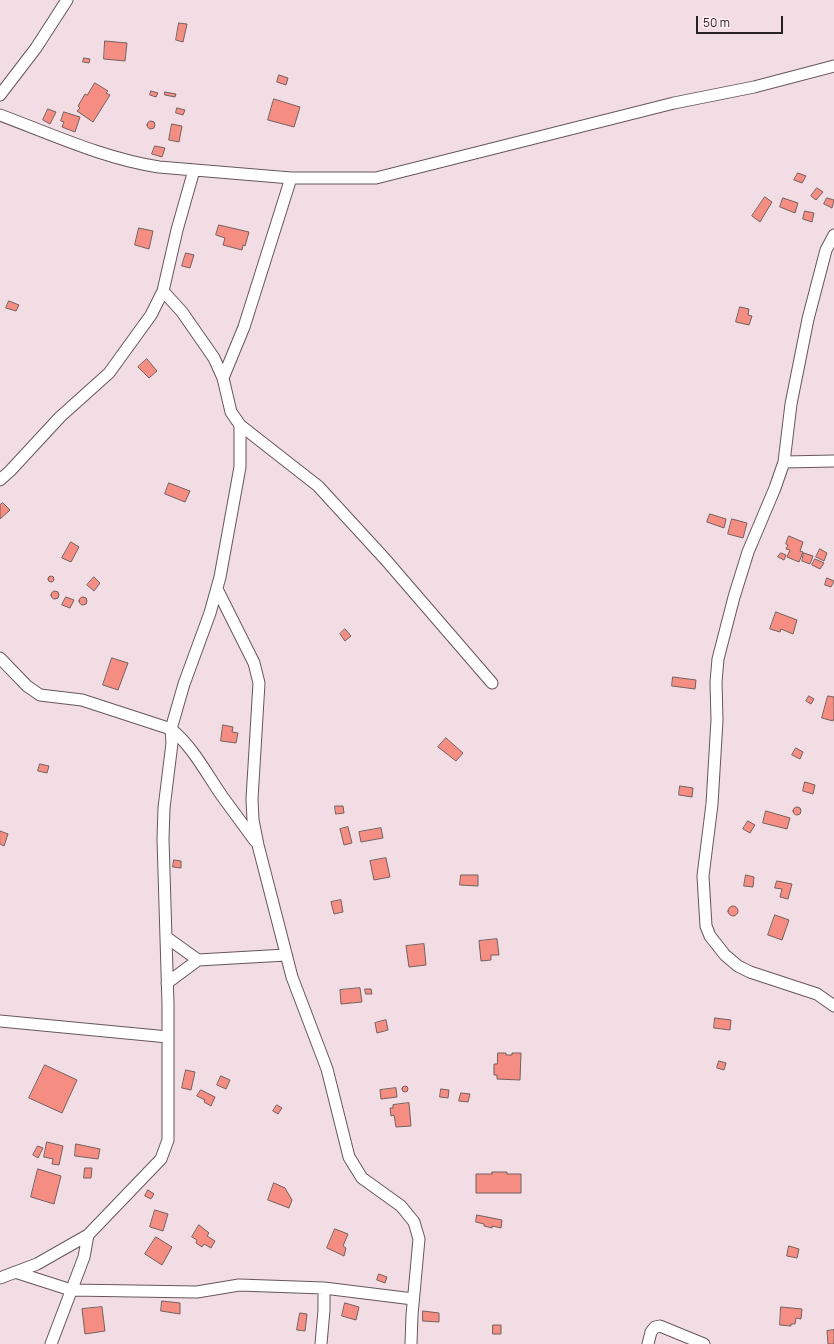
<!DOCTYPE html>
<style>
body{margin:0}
#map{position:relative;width:834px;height:1344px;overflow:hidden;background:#f2dde5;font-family:Manrope,sans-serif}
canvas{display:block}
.scale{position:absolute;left:696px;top:16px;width:87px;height:18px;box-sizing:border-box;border:2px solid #282123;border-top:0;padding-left:5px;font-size:12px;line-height:14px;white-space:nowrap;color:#282123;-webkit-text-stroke:3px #fdecf2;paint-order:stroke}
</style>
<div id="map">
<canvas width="834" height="1344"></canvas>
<div class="scale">50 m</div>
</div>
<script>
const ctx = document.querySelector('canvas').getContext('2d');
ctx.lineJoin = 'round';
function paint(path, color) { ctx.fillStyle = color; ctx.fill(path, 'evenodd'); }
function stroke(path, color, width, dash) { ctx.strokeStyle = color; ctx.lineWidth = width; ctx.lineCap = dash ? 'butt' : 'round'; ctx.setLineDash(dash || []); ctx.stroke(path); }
const building = new Path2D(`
 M179,23L187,24L183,42L176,40Z
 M105,41L127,43L125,61L104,59Z
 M84,58L90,59L89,63L83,62Z
 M279,75L288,78L286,85L277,82Z
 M95,83L108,91L106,93L110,95L93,122L77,111L80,108L78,106L85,94L87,95Z
 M151,91L158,93L156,97L150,95Z
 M165,92L176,94L175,97L165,95Z
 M274,99L300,107L294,127L268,120Z
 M177,108L185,110L183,115L176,113Z
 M48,109L56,112L50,124L43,120Z
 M64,112L80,117L75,132L62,127L64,122L61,121Z
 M147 125a4 4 0 1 1 8 0a4 4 0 1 1-8 0Z
 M172,124L182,126L179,142L169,140Z
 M155,146L165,148L162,157L152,154Z
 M798,173L806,176L802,183L794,180Z
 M817,188L823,192L816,200L811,196Z
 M765,197L772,202L760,222L752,216Z
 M783,198L798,203L795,213L780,207Z
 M827,198L834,200L832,208L824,204Z
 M805,211L814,213L812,222L803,219Z
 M219,225L249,232L245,246L243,245L242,250L223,245L225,238L216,235Z
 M139,228L153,231L149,249L135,245Z
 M186,253L194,255L190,268L182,266Z
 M9,301L19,305L16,311L6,308Z
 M740,307L749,309L748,315L752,316L749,325L736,322Z
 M147,359L157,371L149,378L138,367Z
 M169,483L190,491L185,502L165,494Z
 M3,503L10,510L0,519V505Z
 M710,514L726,519L724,528L707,522Z
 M732,519L747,523L743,538L728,534Z
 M789,536L803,542L800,551L803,552L799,562L787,557L790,550L786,549L788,545L786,544Z
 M71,542L79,547L71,562L62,558Z
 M820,549L827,553L824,561L816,557Z
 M781,553L786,555L784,560L778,557Z
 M804,553L813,556L810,564L802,561Z
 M815,559L824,563L820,569L812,565Z
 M48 579a3 3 0 1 1 6 0a3 3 0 1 1-6 0Z
 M94,577L100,583L94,591L87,585Z
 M827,578L834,581L831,587L825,585Z
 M51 595a4 4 0 1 1 8 0a4 4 0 1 1-8 0Z
 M79 601a4 4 0 1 1 8 0a4 4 0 1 1-8 0Z
 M66,597L74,600L70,608L62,605Z
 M776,612L797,620L793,634L781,629L780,632L770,629Z
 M345,629L351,636L345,641L340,634Z
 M112,658L128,663L118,690L103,685Z
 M673,677L696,680L695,689L672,686Z
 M809,696L814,699L811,704L806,701Z
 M828,696L834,697V718L833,721L822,718Z
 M223,725L233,727L232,732L238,733L236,743L221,741Z
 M446,738L463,753L456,761L438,747Z
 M796,748L803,752L800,759L792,755Z
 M40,764L49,766L47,773L38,771Z
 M805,782L815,785L813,794L803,791Z
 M680,786L693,788L692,797L679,795Z
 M335,806H343L344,813L336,814Z
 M793 811a4 4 0 1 1 8 0a4 4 0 1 1-8 0Z
 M766,811L790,818L787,829L763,823Z
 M748,821L755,825L750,833L743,829Z
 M348,827L352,843L344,845L340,829Z
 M381,828L383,838L361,842L359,832Z
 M0,831L8,834L4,846L0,844Z
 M386,858L390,877L374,880L370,861Z
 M174,860L181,861V868L173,867Z
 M461,875H478V886L460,885Z
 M746,875L754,877L753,887L744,886Z
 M777,881L792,884L788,899L780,897L782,889L775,888Z
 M341,900L343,912L334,914L331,902Z
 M728 911a5 5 0 1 1 10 0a5 5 0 1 1-10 0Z
 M775,915L789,920L782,940L768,935Z
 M497,939L499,955H491V960L481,961L479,941Z
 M424,944L426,965L409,967L406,946Z
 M360,988L362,1002L341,1004L340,990Z
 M365,989H371L372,994H366Z
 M715,1018L731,1020L730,1030L714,1028Z
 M386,1020L388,1030L377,1033L375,1023Z
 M498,1053H506V1055H512V1053H521L520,1080L497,1079V1075H494V1064H497Z
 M719,1061L726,1063L724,1070L717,1068Z
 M45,1065L77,1080L62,1113L29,1098Z
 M186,1070L195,1072L191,1090L182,1088Z
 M221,1076L230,1080L226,1089L217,1085Z
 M402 1089a3 3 0 1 1 6 0a3 3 0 1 1-6 0Z
 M396,1088L397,1097L381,1099L380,1090Z
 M441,1089L449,1090L448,1098L440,1097Z
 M201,1090L215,1097L211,1106L204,1102L205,1100L197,1096Z
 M461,1093L470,1094L468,1102L459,1101Z
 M409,1103L411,1126L396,1127L394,1115L391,1116L390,1108H393V1105Z
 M277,1105L282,1108L278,1114L273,1111Z
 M47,1142L63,1146L59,1165L52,1164L53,1159L44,1157Z
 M76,1144L100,1149L98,1159L75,1156Z
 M38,1146L43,1148L38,1158L33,1155Z
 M85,1168H92L91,1178H84Z
 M38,1169L61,1176L54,1204L31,1197Z
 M492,1172H507V1174H521V1193H476V1174H492Z
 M274,1183L285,1188L292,1200L289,1208L268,1200Z
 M148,1190L154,1194L151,1199L145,1196Z
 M155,1210L168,1214L163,1231L150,1227Z
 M477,1215L502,1220L501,1228L492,1226V1228L484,1226V1224L476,1222Z
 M199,1225L209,1233L207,1236L215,1241L211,1248L204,1244L202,1247L196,1243L197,1240L192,1237Z
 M335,1229L348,1234L343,1246L346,1248L344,1256L327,1248Z
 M156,1237L172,1247L162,1265L145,1254Z
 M789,1246L799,1249L797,1258L787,1256Z
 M379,1274L387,1277L385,1283L377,1280Z
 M162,1301L180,1303V1314L161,1311Z
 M345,1303L359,1307L356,1320L342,1316Z
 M102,1307L105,1331L85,1334L82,1309Z
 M781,1307L802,1309L801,1319L796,1318L795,1324H791V1326L780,1325Z
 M423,1311L439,1313V1322L423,1321Z
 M300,1313L307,1314L305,1331L297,1330Z
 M493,1325H501V1334H493Z
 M834,1330V1344H828L827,1331Z`);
const minor = new Path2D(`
 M0,95L36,48L67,0
 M0,115C51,134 105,159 159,167L291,178H376L674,103L754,87L834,66
 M194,170L177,230L163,291L182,312L214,358L223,378L231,412L240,425L318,486L385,559L492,683
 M834,235L826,250L808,319L791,404L784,462L775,488L748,552L734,597L718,659L716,682L717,720L712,804L703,876L706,926L710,936L725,955L738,966L750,972L817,994L834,1006
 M223,378L244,327L291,178
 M784,462L834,461
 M0,480L10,471L60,417L109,373L151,315L163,291
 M217,589L254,663L259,683L252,799L253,820L258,845L292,977L327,1069L349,1157L362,1178L401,1206L414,1222L419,1239L412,1315L411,1344
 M0,658L27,686L40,695L82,700L171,729C193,747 206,773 222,796C233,811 244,826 255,841
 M166,937L198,960
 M167,983L198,960L286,955
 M0,1021L168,1037
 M15,1272L71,1290L197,1292L239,1285L324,1288L413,1299
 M0,1278L37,1264L88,1235L161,1159L168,1140V1004L163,839L164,808L172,743L171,729L184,684L210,613L220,577L240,467V425
 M51,1344L84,1257L88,1235
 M321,1344L324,1310V1288
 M648,1344L651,1332L655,1327L660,1326L704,1344`);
paint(building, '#f68d83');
stroke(building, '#73615e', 1);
stroke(minor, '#67565d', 13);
stroke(minor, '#fff', 11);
</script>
